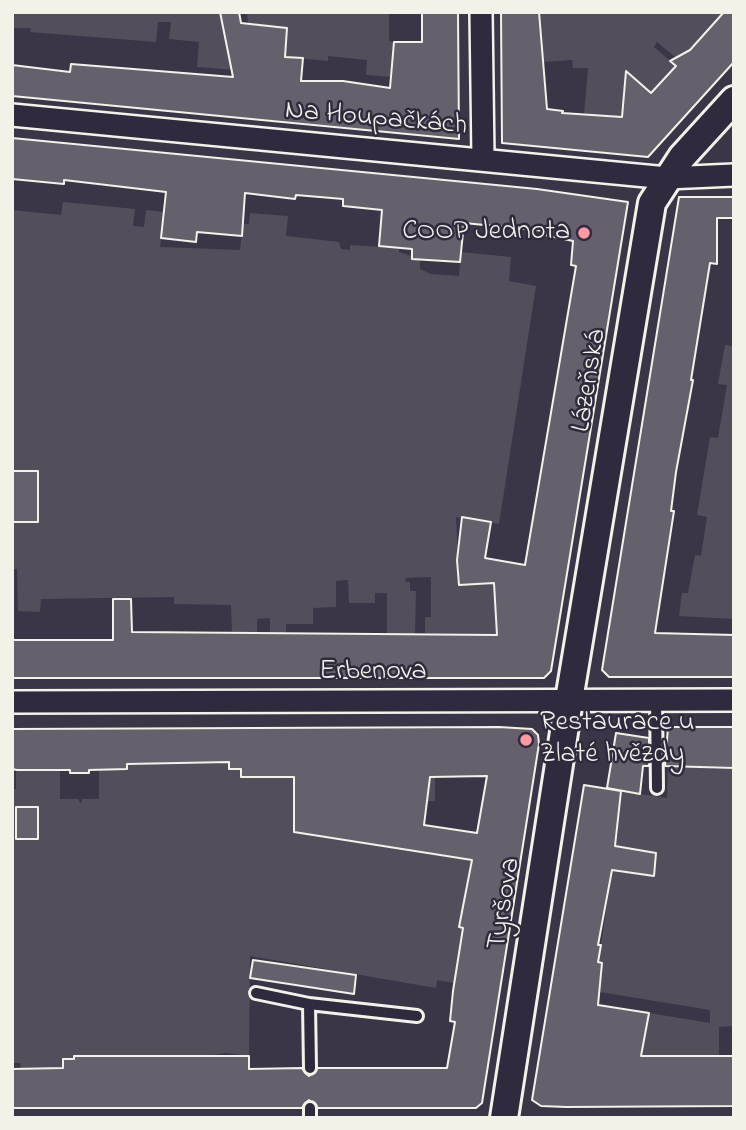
<!DOCTYPE html>
<meta charset="utf-8">
<style>
body{margin:0}
#map{position:relative;width:746px;height:1130px;overflow:hidden;background:#3b3647;font-family:"Indie Flower",sans-serif}
canvas{display:block}
.frame{position:absolute;inset:0;border:14px solid #f4f1e8;pointer-events:none}
</style>
<div id="map">
<canvas width="746" height="1130"></canvas>
<div class="frame"></div>
</div>
<script>
const ctx = document.querySelector('canvas').getContext('2d');
ctx.lineJoin = 'round';
function paint(path, color) { ctx.fillStyle = color; ctx.fill(path, 'evenodd'); }
function stroke(path, color, width, dash) { ctx.strokeStyle = color; ctx.lineWidth = width; ctx.lineCap = dash ? 'butt' : 'round'; ctx.setLineDash(dash || []); ctx.stroke(path); }
function write(font, color, halo, rows, align = 'center') {
  ctx.font = font + ' "Indie Flower",sans-serif'; ctx.lineWidth = 5; ctx.setLineDash([]); ctx.textBaseline = 'middle'; ctx.strokeStyle = halo; ctx.fillStyle = color; for (const [text, x, y, turn = 0] of rows) {
    ctx.save(); ctx.translate(x, y); ctx.rotate((+turn || 0) * Math.PI / 180); ctx.textAlign = isNaN(turn) ? turn : align; if (halo) ctx.strokeText(text, 0, 0); ctx.fillText(text, 0, 0); ctx.restore();
  }
}
const green = new Path2D(`
 M12,12H220L229,57H238L236,70L197,67L199,42L169,39L171,22H158L156,42L30,32L31,28H12Z
 M247,12H389V41L394,42L391,77L366,75L367,60L328,56V61L285,57L287,28L248,24Z
 M538,12H724L680,61L657,42L654,47L676,66L651,93L626,72L622,122L584,115L588,68H573L572,60L543,62Z
 M63,202L135,209L133,226L144,227L146,210L164,212L160,247L240,250L243,224H249L250,213L288,216L286,236L339,242L341,249L350,250V245L399,248V252L420,259V269L431,274L459,276L461,252L511,257L509,281L536,286L499,524L456,517L459,585L500,567C496,591 489,615 505,635L425,633V617H431V577L405,578L406,582H410V591H416L415,635H387V593H375V603H349L348,580L336,581V607L313,608V624H286V634H270V618L257,619V634H232L231,605L174,604V597L41,599L40,612L18,611L17,569H12V522L38,521V471H12V210L61,215Z
 M734,334V619L679,616L682,593H688L695,555L701,556L707,517L697,515L710,437L718,438L727,385L718,384L725,345L732,346Z
 M229,762V769H241V777H258V769H435V801L294,800V831L472,860L459,927L464,928L455,979L460,981V984L437,980L436,988L250,956L249,1056L226,1053L169,1062L168,1056H75L63,1069H21L20,1063H12V789H16V770H60V799H78L81,804L82,799H99V770L127,769V764ZM16,807H38L37,839H16Z
 M711,764V769L734,768V1026L719,1027V1061L655,1059L591,1051L598,1005L627,1010L625,1029L645,1032L649,1013L710,1023V1010L594,991L602,964L598,962C605,922 611,875 618,831L613,830L621,791L667,798L668,766Z`);
const building = new Path2D(`
 M220,12H239L241,23L287,28L285,57L303,58L301,81H343L390,88L394,42H422V12H458L459,139L12,96V65L70,72L71,64L233,77Z
 M501,12H539L547,109L563,111L562,113L622,117L626,71L651,93L676,66L670,61L690,50L724,12H734V62L648,157L502,143Z
 M12,138L537,189L628,202L551,671L544,678H12V640H113V599H131L132,632L497,635L494,583L459,585L457,560L462,517L491,522L485,558L525,565L576,266L571,265L573,241L545,235L546,231L464,223L460,262L412,259V249L379,246L382,210L343,206V199L296,195L295,199L245,193L242,236L197,232L196,242L161,238L166,192L64,180V184L12,179Z
 M679,197H734V218H717V264L710,263L691,380H693L676,472L671,511H674L655,633L734,635V677H609L602,670Z
 M12,471H38V522H12Z
 M499,727L532,729L538,735L539,744L482,1103L476,1108H318L309,1100L302,1108H12V1069L63,1068V1059H74V1056H249V1069L302,1068L309,1076L318,1068H447L455,1022L450,1021L453,991L463,928L459,927L472,860L294,832V777H241V769H229V762L127,764V769L89,770V773H70V770H17L12,769V729ZM487,776L477,833L424,825L430,777Z
 M668,727H734V768L665,766Z
 M616,733L649,738V766H643L640,794L607,788Z
 M584,785L621,791L615,846L656,853L654,876L612,870L598,945H601L598,962L602,963L598,1005L649,1013L641,1056H734V1106L566,1107L541,1106L532,1100Z
 M16,807H38V839H16Z
 M253,960L356,975L354,994L250,978Z`);
const service = new Path2D(`
 M656,700L657,788
 M256,993L309,1004L310,1068
 M309,1004L417,1016
 M310,1108V1118`);
const minor = new Path2D(`
 M481,12L483,158
 M12,115L667,178L734,175
 M12,702L734,700`);
const tertiary = new Path2D(`
 M504,1118L569,700L652,203L682,157L734,100`);
const markers = [
 [584,233,7,"#ff9aa2"],
 [526,740,7,"#ff9aa2"]
];
const streetNames = [
 ["Na Houpačkách",376,120,5],
 ["Lázeňská",591,381,-81],
 ["Erbenova",373,673],
 ["Tyršova",506,904,-81]
];
const poiNames = [
 ["COOP Jednota",570,233],
 ["Restaurace u",540,724,"left"],
 ["Zlaté hvězdy",540,756,"left"]
];
paint(green, '#534e5c');
paint(building, '#65616c');
stroke(building, '#f4f1e8', 2);
stroke(service, '#f4f1e8', 16);
stroke(minor, '#f4f1e8', 26);
stroke(tertiary, '#f4f1e8', 32);
stroke(service, '#2f2a3d', 10);
stroke(minor, '#2f2a3d', 21);
stroke(tertiary, '#2f2a3d', 26);
for (const [x, y, r, color] of markers) { const dot = new Path2D(); dot.arc(x, y, r, 0, 2 * Math.PI); ctx.fillStyle = color; ctx.fill(dot); stroke(dot, '#2f2a3d', 2.5); }
write('28px', '#f4f1e8', '#2f2a3d', streetNames);
write('28px', '#f4f1e8', '#2f2a3d', poiNames, 'right');
</script>
